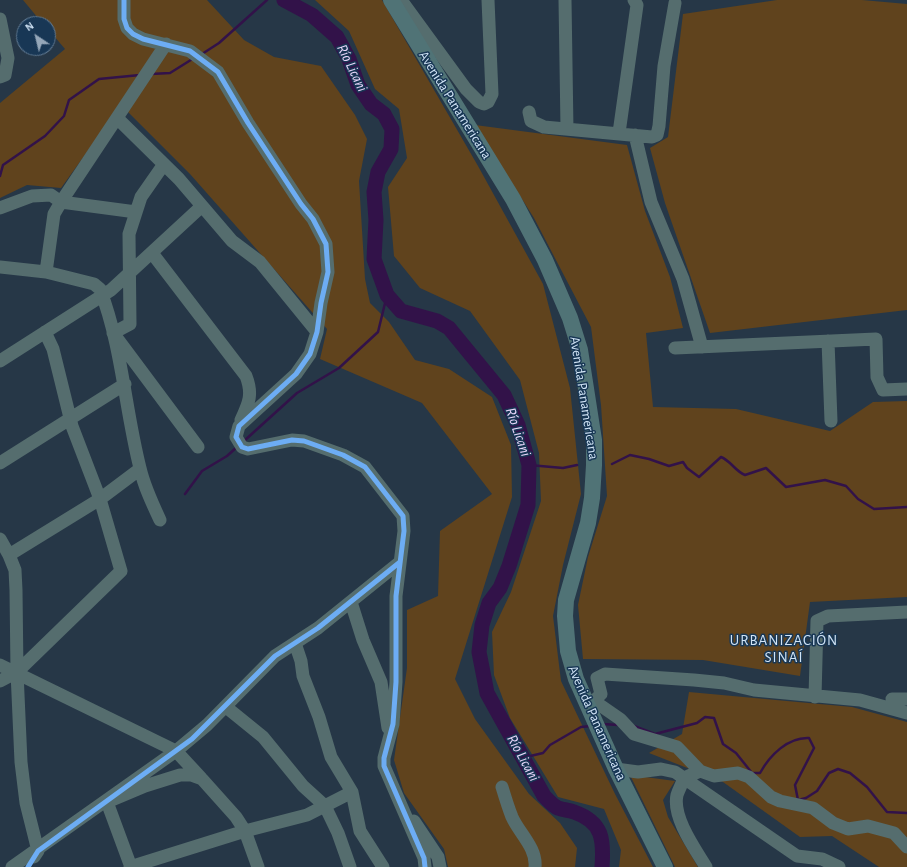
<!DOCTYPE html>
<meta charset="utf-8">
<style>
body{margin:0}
#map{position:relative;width:907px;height:867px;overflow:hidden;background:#263747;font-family:"Alegreya Sans",sans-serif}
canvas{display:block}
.north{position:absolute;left:16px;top:16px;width:40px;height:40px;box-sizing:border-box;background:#183755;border:1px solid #627c95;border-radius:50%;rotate:325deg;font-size:11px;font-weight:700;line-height:16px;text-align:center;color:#d1e4f6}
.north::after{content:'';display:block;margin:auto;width:14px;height:18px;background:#95a7b9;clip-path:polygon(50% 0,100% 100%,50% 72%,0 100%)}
</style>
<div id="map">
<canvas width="907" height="867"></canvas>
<div class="north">N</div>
</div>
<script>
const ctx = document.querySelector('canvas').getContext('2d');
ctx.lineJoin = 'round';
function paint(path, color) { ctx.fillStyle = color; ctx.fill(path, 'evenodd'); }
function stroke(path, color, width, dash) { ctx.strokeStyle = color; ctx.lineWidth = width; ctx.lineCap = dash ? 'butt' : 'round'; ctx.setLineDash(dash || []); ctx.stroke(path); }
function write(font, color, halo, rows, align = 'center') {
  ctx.font = font + ' "Alegreya Sans",sans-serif'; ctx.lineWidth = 3; ctx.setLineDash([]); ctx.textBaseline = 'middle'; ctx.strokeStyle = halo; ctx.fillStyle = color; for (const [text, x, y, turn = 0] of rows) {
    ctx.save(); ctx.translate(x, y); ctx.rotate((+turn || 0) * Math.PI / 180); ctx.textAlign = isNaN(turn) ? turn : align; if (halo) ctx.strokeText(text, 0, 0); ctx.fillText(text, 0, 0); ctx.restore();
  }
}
const green = new Path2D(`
 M23,0H207L244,40L274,57L321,66L355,115L367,139L359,181L365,279L370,303L389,322L415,360L449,369L492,397L511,445L512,497L455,679L475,719L529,794L560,823L577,848L575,867H448L444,849L404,793L394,760L407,668V610L438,596L440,531L492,494L422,403L320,359L327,329L190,174L121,105L61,188L27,185L0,198V103L65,49L48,29V24H43Z
 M315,0H382L478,166L543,284L570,388L581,494L563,565L553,616L561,681L615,794L653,867H619L621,850L604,809L558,797L510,718L494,675L492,632L511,592L541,501L539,453L520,380L470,311L420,288L394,256L388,187L407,158L399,109L375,89L349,31Z
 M777,0H862L907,4V310L710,333L665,203L650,148L668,137L683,14Z
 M475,125L627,145L645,211L670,277L683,328L646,333L653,407L736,409L830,431L873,402L907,401V597L810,602L800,676L703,660L583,659L578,605L588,557L607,496L601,405L591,327L534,218Z
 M689,692L852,707L907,722V867H879L832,836L800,837L723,782L649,753L682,734Z
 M630,775L675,781L663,800L668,817L698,867H675Z`);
const stream = new Path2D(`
 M286,1L287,0
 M202,54L219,43L267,0
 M151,74L170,73L194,58
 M0,176L3,165L45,136L64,116L69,100L99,79L140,75
 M244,441L297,393L339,368L378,332L387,295
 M612,464L630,455L649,459L669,466L683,462L687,468L699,477L721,457C731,461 735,471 745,475L766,468L786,487L825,480L846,486L858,499L874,509L907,507
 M529,465L563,468L577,465
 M185,494L202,471L227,456L237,447
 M602,724L619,725
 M634,726L655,734L697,723L705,717L714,718L723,744L736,753L752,773H760C770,755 788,737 809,738L814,748L795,785L798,800L806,798L817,791L829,773L838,769L850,773L867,787L887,812L907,813
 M522,758L543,753L550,745L581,727L591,726`);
const river = new Path2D(`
 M284,0L312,15L337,37L349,59L358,85L371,104L384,114L392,129L391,149L378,172L374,192L376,220L374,259L387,295L401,311L437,321L449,328L504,395L518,425L529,465L528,505L509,566L500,588L489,603L482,625L479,652L487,693L544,796C548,800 553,806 558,808C563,810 569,810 574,812C603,822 604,840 602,867`);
const minor = new Path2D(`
 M124,0V19L127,28L133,34L143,39L190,51L218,72L248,123L301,204L313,219L326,244L328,272L321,303L317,332L310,354L296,374L239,426L236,437L242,447L248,449L292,440L304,441L343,455L365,467L403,516L404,531L396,596V682L393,724L384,758V766L424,858L425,867
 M401,0L466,89L479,102L484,104L488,102L492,94L488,0
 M565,0L567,129
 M0,19L8,58L5,75L0,77
 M529,112L531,121L544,127L652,137L657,135L659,126L664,66L675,3
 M117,118L179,179L232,241L260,262L317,332
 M619,133L637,5L634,0
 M635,135L651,202L683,279L702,347
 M164,164L141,197L129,234L130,324L113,333L198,447
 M0,208L32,196L51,195L61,202L136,212
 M152,253L246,376C253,394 249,403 241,420
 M0,267L46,272L94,284L100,289C122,346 125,409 140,468C144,486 152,503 160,520
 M46,272L54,214L61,202L166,44
 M828,341L831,421
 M675,348L876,339L877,377L883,390L907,389
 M0,361L111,290L202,206
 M0,463L125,384
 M0,539L9,555L15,570L16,590L17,672L21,762L26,803L38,851L34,857
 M9,555L100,499L140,469
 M351,602L363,640L381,682L388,728
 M295,643L301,661L303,676L319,717L331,757L352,792L360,831L383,867
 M0,665L176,751L201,778
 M0,681L17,672L121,571L100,499L72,426L53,349L45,332
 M815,697L817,621L828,616L907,612
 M892,699H907
 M594,701L620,719L634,734L677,747L700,771
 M587,703L594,701L601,694L597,678L605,674L694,680L724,683L754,690L860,700L907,713
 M226,707L263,737L303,786L325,806L338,833L350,867
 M616,769L638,772L661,769L675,772L797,856L822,859L839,867
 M502,787C505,797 508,807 512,817C519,833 537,848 535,867
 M414,821L438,857L440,867
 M12,867L176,751L207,725L275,656L318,628L400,562
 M130,867L245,831L307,815L352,792
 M131,867L107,802L145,786L180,775H191L202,779L236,817L245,831L258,867
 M706,867C695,849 672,817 677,795C679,789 682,784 684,778L700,771L714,776L738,773L749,777L771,797L780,801L813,808L833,823L848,829L868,826L894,833L907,847`);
const major = new Path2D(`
 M391,0L513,199L545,260L570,318L580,350L594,440V465L592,498L588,523L566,600L565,616L568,651L576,679L616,769L665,867`);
const cycleway = new Path2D(`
 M124,0V19L127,28L133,34L143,39L190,51L218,72L248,123L301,204L313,219L326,244L328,272L321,303L317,332L310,354L296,374L239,426L236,437L242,447L248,449L292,440L304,441L343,455L365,467L403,516L404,531L396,596V682L393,724L384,758V766L424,858L425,867
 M28,867L38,851L192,739L275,656L318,628L400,562`);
const streetNames = [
 ["Avenida Panamericana",455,105,58],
 ["Avenida Panamericana",584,398,81],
 ["Avenida Panamericana",597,723,66]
];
const waterNames = [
 ["Río Licani",352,68,64],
 ["Río Licani",518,432,71],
 ["Río Licani",523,758,61]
];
const neighbourhoodNames = [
 ["URBANIZACIÓN",784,640],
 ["SINAÍ",784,657]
];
paint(green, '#60431d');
stroke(stream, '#321249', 2.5);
stroke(river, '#321249', 15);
stroke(minor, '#556d6e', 13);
stroke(major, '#507376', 16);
stroke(cycleway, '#6dadf4', 5);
write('14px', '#d1e4f6', '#183755', streetNames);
write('italic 15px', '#ebd7fc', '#183755', waterNames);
ctx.letterSpacing = '1px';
write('15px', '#d1e4f6', '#183755', neighbourhoodNames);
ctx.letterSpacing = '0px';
</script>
